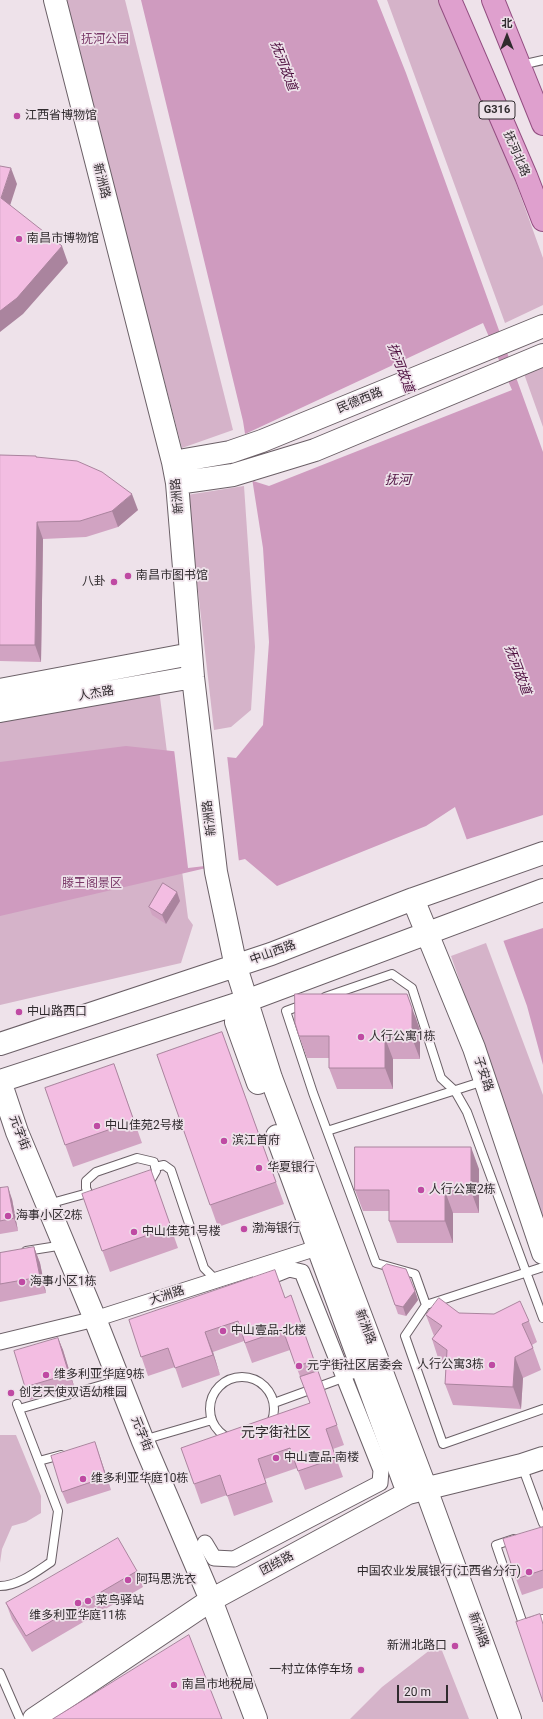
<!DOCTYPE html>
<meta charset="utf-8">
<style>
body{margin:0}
#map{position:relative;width:543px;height:1719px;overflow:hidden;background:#eee2ea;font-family:Roboto,"Noto Sans SC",sans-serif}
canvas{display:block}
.north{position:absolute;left:487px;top:16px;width:40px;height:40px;-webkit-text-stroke:3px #eee2ea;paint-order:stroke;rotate:0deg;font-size:11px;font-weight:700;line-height:16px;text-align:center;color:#302b2e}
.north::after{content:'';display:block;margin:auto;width:14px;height:18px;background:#302b2e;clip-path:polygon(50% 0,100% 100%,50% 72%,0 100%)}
.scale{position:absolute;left:397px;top:1685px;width:51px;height:18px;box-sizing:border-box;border:2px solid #302b2e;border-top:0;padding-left:5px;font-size:12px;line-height:14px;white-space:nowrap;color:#302b2e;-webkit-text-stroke:3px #eee2ea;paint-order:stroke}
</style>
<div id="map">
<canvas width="543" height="1719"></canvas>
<div class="north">北</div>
<div class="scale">20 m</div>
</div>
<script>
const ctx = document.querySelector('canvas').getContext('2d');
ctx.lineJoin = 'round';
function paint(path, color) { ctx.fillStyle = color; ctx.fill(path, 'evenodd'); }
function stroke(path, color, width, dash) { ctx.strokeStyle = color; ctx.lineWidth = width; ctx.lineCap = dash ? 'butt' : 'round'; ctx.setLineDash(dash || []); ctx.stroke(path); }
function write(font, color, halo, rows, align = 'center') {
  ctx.font = font + ' Roboto,"Noto Sans SC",sans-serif'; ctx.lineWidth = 3.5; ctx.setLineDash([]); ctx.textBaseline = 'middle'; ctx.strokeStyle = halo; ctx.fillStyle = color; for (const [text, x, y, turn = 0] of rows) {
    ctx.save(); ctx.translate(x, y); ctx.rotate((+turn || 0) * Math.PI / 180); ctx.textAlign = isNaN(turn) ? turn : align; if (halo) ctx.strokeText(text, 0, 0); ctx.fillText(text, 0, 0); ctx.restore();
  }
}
const green = new Path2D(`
 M64,0H125L233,430L182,448Z
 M387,0H450L543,258V305L505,323Z
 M543,361V427L523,371Z
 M244,486L255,647L251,710L231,727L214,730L187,495Z
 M154,650L188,918L193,925L181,963L0,1005V680Z
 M486,943L543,1095V1219L451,956Z
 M0,1435H16L41,1496V1513L26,1522L12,1526L2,1549L0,1563Z
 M439,1643L469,1719H350L382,1687Z`);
const water = new Path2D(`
 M141,0H377L406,73L543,452V1065L527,1006L455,807L426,826L277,886L245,859L0,916V762L126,746L236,758L263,725L269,642L263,548L243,421Z`);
const pier = new Path2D(`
 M483,323L512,390L269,486L250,480L243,435Z
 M174,749L227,755L239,862L188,868Z
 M543,815V928L500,942L465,840Z`);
const lane = new Path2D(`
 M521,65L543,60
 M325,997L392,974L412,988L441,1078L455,1091L467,1112L543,1318
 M305,1004L286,1011L313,1093L376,1263L415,1274L426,1305L405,1336L443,1444L543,1409
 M327,1131L484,1081
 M137,1158L154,1162L156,1171L149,1183C132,1189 109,1203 90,1197L86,1188V1181L96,1172Z
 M155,1167L164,1165L171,1170L204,1268L216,1280
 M48,1204L88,1193
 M26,1251L64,1245
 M426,1305L543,1267
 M210 1409a32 32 0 1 1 64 0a32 32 0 1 1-64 0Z
 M274,1403L362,1371
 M19,1409L119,1380
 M143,1440L212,1420
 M39,1461L61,1455
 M522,1466L543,1523
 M514,1539L496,1545L523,1624L543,1619
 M0,1586C18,1586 36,1572 51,1562L58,1511L17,1404
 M0,1673L20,1719`);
const street = new Path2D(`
 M0,1342L95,1319L326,1245
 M205,1543L214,1558L234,1559L380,1483L381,1470L302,1272L289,1269L259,1281`);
const secondary = new Path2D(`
 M55,0L173,462L177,483L193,677L216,872L236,967L271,1078L426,1489L510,1719
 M173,462L230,452L262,441L543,326
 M177,483L233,475L315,450L543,355
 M0,690L191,654
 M0,711L193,677
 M413,899L474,1048L543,1253
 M246,1001L236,1022L258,1083
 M0,1044L271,954L413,899L543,853
 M277,1136L408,1493
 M34,1719L211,1600L408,1493L522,1465L543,1458
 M256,1719L211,1600L143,1441L95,1319L17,1132L0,1081L246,1001L543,890`);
const primary = new Path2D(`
 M450,0L526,176L543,220
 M493,0L543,124`);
const wall = new Path2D(`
 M0,455L37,457L138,510L118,527L86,537L43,539L41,662L0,661Z
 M177,892L180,901L166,924L152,915L149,907Z
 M415,1015L420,1030V1059H393V1089H337L329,1068V1058H307L299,1036Z
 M222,1032L284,1204L218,1227L157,1055Z
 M114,1064L142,1143L73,1167L45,1088Z
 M479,1169V1213H453V1243H397L389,1221V1211H363L355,1190Z
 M0,1188L12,1199L18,1231L0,1234Z
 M158,1191L178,1248L110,1272L82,1194Z
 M34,1247L40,1263L46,1293L0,1302V1253Z
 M382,1268L415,1291L418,1300L406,1316L398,1314Z
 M285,1298L298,1315L344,1445L333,1449L343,1477L305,1490L297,1468L265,1479L273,1502L234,1516L227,1495L201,1504L194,1484L310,1403L290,1350L252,1363L244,1341L213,1352L220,1375L182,1388L175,1367L148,1376L129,1320Z
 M459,1313L529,1321L537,1342L532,1345L541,1370L523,1378L521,1409L453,1405L445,1384L446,1366L439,1361L432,1339L434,1336L426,1315Z
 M58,1338L63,1350L74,1386L30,1400L25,1387Z
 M95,1442L111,1490L67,1504L62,1492Z
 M543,1527V1588L522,1595L516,1579Z
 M137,1571L143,1587L32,1652L12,1619L6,1603Z`);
const shadedWall = new Path2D(`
 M11,168L17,184L7,215L1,198Z
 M62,246L68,263L23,314L0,332V311Z
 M132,494L138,510L118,527L112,511Z
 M37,522L43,539L41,662L35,645Z
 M177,892L180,901L166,924L162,915Z
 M407,994L420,1030V1059L412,1038Z
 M385,1038L393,1059V1089L385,1068Z
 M471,1147L479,1169V1213L471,1191Z
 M8,1187L12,1199L18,1231L14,1218Z
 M445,1191L453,1213V1243L445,1221Z
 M34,1247L40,1263L46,1293L40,1277Z
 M415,1291L418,1300L406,1316L403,1307Z
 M205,1332L213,1352L220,1375L213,1355Z
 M58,1338L63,1350L74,1386L69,1374Z
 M515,1357L523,1378L521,1409L513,1387Z
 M95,1442L111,1490L106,1477Z`);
const building = new Path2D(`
 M0,166L11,168L1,198L62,246L17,298L0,311Z
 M0,455L36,456V457L77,461L102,472L132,494L112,511L80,521L37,522L35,645H0Z
 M163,883L177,892L162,915L149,907Z
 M295,994H407L412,1008V1038H385V1068H329V1036H299L295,1023Z
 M222,1032L276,1182L210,1205L157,1055Z
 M114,1064L134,1121L65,1145L45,1088Z
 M355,1147H471V1191H445V1221H389V1190H355Z
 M151,1170L171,1227L102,1251L82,1194Z
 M8,1187L14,1218L0,1221V1188Z
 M34,1247L40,1277L0,1284V1253Z
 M387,1264L406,1269L415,1291L403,1307L395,1305L382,1268Z
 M275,1270L285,1298L291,1295L314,1360L296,1367L283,1330L245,1343L238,1321L205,1332L213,1355L175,1368L168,1348L141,1357L129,1320Z
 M439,1298L459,1313L494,1314L520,1301L529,1321L522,1324L533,1348L515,1357L513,1387L445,1384L447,1350L432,1339L442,1326L426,1315Z
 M58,1338L69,1374L25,1387L14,1351Z
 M318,1371L337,1425L326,1429L336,1458L298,1471L290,1448L258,1459L266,1483L227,1496L220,1475L194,1484L181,1448L310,1403L300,1377Z
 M95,1442L106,1477L62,1492L51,1456Z
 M543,1527V1570L516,1579L503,1539Z
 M118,1538L137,1571L26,1636L6,1603Z
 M540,1614L543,1624V1702L516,1622Z
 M189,1635L222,1719H53Z`);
const markers = [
 [17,116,4,"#bf4aa3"],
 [19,239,4,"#bf4aa3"],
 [128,576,4,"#bf4aa3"],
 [114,582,4,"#bf4aa3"],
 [19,1012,4,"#bf4aa3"],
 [361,1037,4,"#bf4aa3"],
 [97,1126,4,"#bf4aa3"],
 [224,1141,4,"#bf4aa3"],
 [259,1168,4,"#bf4aa3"],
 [421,1190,4,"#bf4aa3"],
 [8,1216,4,"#bf4aa3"],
 [244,1229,4,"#bf4aa3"],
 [134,1232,4,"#bf4aa3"],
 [22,1282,4,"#bf4aa3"],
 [223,1331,4,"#bf4aa3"],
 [492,1365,4,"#bf4aa3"],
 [299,1366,4,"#bf4aa3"],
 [46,1375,4,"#bf4aa3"],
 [11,1393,4,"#bf4aa3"],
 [276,1458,4,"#bf4aa3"],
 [83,1479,4,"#bf4aa3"],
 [529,1572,4,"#bf4aa3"],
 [128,1580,4,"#bf4aa3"],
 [88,1601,4,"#bf4aa3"],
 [78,1603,4,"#bf4aa3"],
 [455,1646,4,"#bf4aa3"],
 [361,1670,4,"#bf4aa3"],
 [174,1685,4,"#bf4aa3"]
];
const shields = [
 [497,110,36]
];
const shieldNames = [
 ["G316",497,110]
];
const parkNames = [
 ["抚河公园",105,40],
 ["滕王阁景区",92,884]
];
const poiNames = [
 ["江西省博物馆",25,116],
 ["南昌市博物馆",27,239],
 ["南昌市图书馆",136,576],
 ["八卦",106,582,"right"],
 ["中山路西口",27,1012],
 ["人行公寓1栋",369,1037],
 ["中山佳苑2号楼",105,1126],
 ["滨江首府",232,1141],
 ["华夏银行",267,1168],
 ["人行公寓2栋",429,1190],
 ["海事小区2栋",16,1216],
 ["渤海银行",252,1229],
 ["中山佳苑1号楼",142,1232],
 ["海事小区1栋",30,1282],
 ["中山壹品-北楼",231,1331],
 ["人行公寓3栋",484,1365,"right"],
 ["元字街社区居委会",307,1366],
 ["维多利亚华庭9栋",54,1375],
 ["创艺天使双语幼稚园",19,1393],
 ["中山壹品-南楼",284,1458],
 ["维多利亚华庭10栋",91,1479],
 ["中国农业发展银行(江西省分行)",521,1572,"right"],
 ["阿玛思洗衣",136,1580],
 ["菜鸟驿站",96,1601],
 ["维多利亚华庭11栋",78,1616,"center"],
 ["新洲北路口",447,1646,"right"],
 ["一村立体停车场",353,1670,"right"],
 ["南昌市地税局",182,1685]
];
const streetNames = [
 ["抚河北路",516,154,67],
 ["新洲路",101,181,76],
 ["民德西路",360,401,-22],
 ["新洲路",178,496,-96],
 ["人杰路",96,694,-10],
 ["新洲路",210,818,-97],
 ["中山西路",273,953,-20],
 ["子安路",483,1074,71],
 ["元字街",19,1133,69],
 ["大洲路",167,1296,-18],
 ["新洲路",365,1327,69],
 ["元字街",141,1434,68],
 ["团结路",277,1564,-28],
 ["新洲路",478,1630,70]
];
const waterNames = [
 ["抚河故道",283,66,69],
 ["抚河故道",400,368,69],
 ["抚河",398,481],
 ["抚河故道",517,670,69]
];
const quarterNames = [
 ["元字街社区",276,1433]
];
paint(green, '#d5b3c9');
paint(water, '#cf9bbf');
paint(pier, '#eee2ea');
stroke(lane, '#6b6067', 10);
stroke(street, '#6b6067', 17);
stroke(secondary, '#6b6067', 24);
stroke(primary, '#934e81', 24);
stroke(lane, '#fff', 8);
stroke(street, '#fff', 15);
stroke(secondary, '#fff', 22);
stroke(primary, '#dfa0ce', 22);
paint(wall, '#d1a3c2');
paint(shadedWall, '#aa849e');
paint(building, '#f3bde2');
stroke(building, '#aa849e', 1);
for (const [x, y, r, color] of markers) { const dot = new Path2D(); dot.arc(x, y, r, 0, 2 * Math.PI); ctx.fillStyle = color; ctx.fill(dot); stroke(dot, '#eee2ea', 1.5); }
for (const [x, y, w] of shields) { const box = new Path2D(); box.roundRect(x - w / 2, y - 9, w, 18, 3); ctx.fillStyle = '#eee2ea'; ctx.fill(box); stroke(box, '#302b2e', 1); }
write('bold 11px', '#302b2e', null, shieldNames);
write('12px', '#7a3a69', '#eee2ea', parkNames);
write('12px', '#302b2e', '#eee2ea', poiNames, 'left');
write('12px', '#302b2e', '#eee2ea', streetNames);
write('italic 13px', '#4c0d3e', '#eee2ea', waterNames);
write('14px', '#302b2e', '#eee2ea', quarterNames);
</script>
